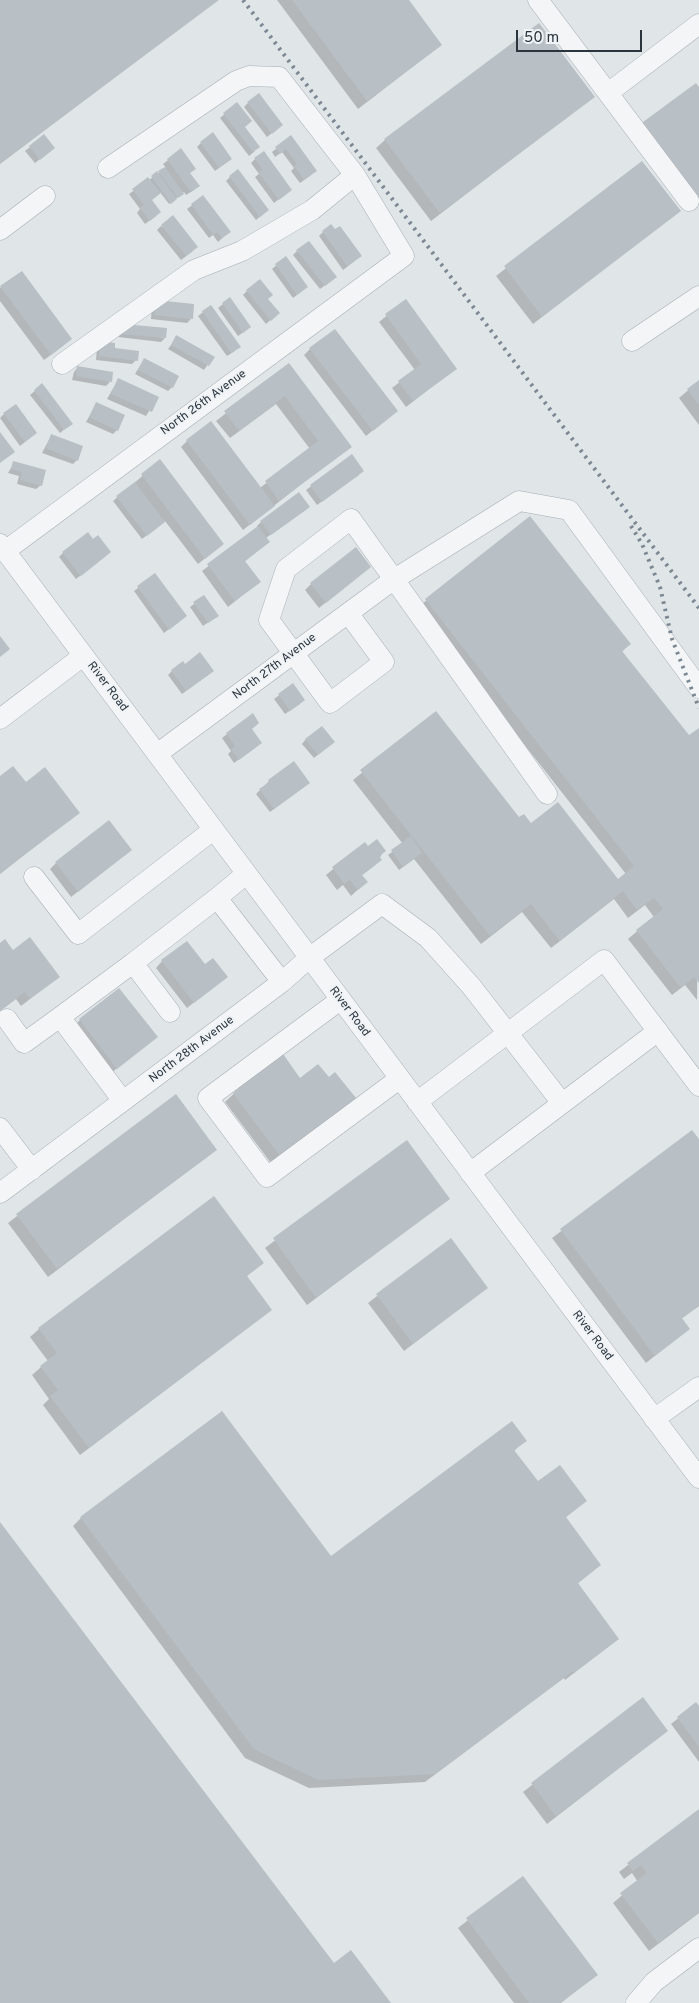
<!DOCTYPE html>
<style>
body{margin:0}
#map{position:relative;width:699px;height:2003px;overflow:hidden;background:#e0e5e8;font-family:Overpass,sans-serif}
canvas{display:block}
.scale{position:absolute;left:516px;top:30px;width:126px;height:22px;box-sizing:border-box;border:2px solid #2a353e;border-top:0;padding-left:6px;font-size:15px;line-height:18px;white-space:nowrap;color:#2a353e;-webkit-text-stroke:4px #f0f3f6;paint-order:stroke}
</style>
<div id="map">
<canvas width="699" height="2003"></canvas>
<div class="scale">50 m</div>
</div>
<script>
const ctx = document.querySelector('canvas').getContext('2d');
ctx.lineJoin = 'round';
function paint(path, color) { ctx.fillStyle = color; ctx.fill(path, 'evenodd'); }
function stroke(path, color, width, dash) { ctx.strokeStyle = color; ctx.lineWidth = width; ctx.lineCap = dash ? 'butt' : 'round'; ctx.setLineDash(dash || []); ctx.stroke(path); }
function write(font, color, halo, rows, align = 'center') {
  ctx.font = font + ' Overpass,sans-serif'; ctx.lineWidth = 4; ctx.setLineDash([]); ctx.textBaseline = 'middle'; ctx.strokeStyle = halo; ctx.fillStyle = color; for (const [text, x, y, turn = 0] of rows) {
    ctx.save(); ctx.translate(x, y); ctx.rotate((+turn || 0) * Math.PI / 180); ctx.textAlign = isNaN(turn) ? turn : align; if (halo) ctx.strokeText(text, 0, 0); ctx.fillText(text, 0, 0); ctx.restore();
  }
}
const shadow = new Path2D(`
 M0,0H218L0,164Z
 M277,0H407L441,45L358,109Z
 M593,97L431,221L376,148L385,140Z
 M248,103L282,125L267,137L244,107Z
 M237,104L244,127L255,151L249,156L220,118Z
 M291,137L311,175L300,183L291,171L294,168L282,152L275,157L272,152Z
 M201,143L231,159L215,171L197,147Z
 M30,147L49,152L35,163L25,151Z
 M181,150L194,190L186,195L184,192L169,204L160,192L151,200L156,216L145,224L137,213L140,209L129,194L166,168L163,164Z
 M255,159L290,190L274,203L255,177L259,174L251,163Z
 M642,162L679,211L533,324L496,276Z
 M230,177L268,210L256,220L226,181Z
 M203,197L229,232L218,242L213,235L209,238L187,209Z
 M161,226L193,251L181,260L157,230Z
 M323,232L356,260L343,270L319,236Z
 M297,251L331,281L320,289L293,255Z
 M285,258L302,291L293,298L272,269Z
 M21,272L64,345L44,360L0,301V288Z
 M247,291L267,299L274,317L266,324L243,295Z
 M229,299L245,331L238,336L218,308Z
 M405,301L455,369L406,407L392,388L415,370L379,322Z
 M152,306L191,319L187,323L151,319Z
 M211,306L235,351L227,356L198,316Z
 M119,330L165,338L161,342L118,337Z
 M177,337L213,357L204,370L168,349Z
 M97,347L113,349L136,360L132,364L96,360Z
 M310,349L396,411L366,436L304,355Z
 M144,359L172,387L168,391L135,374Z
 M289,364L350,446L243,530L181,447L187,441L260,488L310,449L276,404L230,438L216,421Z
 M78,367L110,382L106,386L72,380L74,372Z
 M118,380L157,398L146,416L107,399Z
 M699,381V425L679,398Z
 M42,385L67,427L60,433L30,395Z
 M97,403L117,430L113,434L86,422Z
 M4,414L36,433L20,446L0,418Z
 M51,436L77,460L73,464L42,453Z
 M352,456L359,475L317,505L306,490Z
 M160,461L223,544L198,564L165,521L142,539L113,501Z
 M14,463L41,485L36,489L17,484L19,476L8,473Z
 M304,511L266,538L268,542L244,562L259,582L228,607L202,571L258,528L257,526L261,522Z
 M530,518L629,644L622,652L688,737L699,729L697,1000L685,985L672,995L628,939L654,917L645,905L628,918L614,899L551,948L522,912L481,944L414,859L399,870L388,855L403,844L353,780L436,713L519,819L617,881L626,874L417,608Z
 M93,541L106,556L76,579L59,557L63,553Z
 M370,567L319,608L305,590L311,584Z
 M155,575L181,620L164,633L134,591Z
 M204,597L213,619L203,626L190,607Z
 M172,671L208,675L182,694L168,675Z
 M293,685L300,704L285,714L274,699Z
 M252,715L251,729L256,747L234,763L228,754L231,751L222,738Z
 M306,739L329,746L314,758L302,744Z
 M0,777L25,784L78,813L0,874Z
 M269,781L304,787L270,812L256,794Z
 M365,843L368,847L384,851L374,866L361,876L366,882L351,896L343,885L337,890L326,875Z
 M131,850L71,897L50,869L56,863Z
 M0,944L58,977L21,1006L16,999L0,1011Z
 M162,961L204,966L226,977L187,1008L156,968Z
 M80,1020L156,1037L110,1074L74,1026Z
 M245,1077L328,1079L354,1098L271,1163L225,1102L239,1089L236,1086Z
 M175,1096L215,1150L48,1277L8,1223Z
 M692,1132L699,1141V1306L681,1319L688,1329L646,1363L552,1238Z
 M407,1141L449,1198L307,1305L265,1248Z
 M451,1240L486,1288L404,1351L368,1303Z
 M262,1262L246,1277L271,1310L80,1455L43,1405L49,1399L32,1375L48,1361L30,1337L39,1329Z
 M525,1440L514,1451L538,1483L585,1501L565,1518L600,1565L577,1584L618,1639L565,1680L564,1678L425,1782L309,1788L245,1758L73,1526L81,1518L330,1558Z
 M643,1699L667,1731L547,1824L523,1792Z
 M696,1704L699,1708V1762L671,1724Z
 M699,1810V1913L649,1951L613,1903L638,1882L632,1873L624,1879L619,1872Z
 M523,1877L596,1975L561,2003H514L458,1928Z`);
const building = new Path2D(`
 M0,0H219L0,163Z
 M292,0H409L442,45L367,101Z
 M539,23L595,97L440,213L384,139Z
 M696,83L699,87V198L696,200L639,125Z
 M259,93L283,125L272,134L247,102Z
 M237,102L252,121L245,127L260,147L253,152L223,113Z
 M213,132L232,159L219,168L200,142Z
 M44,134L55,148L40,160L29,146Z
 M291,135L317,171L304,180L294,166L297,164L286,149L280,154L275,147Z
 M181,148L196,169L190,173L200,186L191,192L167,159Z
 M264,151L292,190L279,200L258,172L263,170L254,158Z
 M642,161L681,211L542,317L504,266Z
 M165,167L184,194L178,198L158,171Z
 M238,169L269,210L260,217L229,176Z
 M157,171L177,199L171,204L151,176Z
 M148,177L161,193L152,200L161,212L150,221L140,208L144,205L132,189Z
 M203,195L231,232L222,238L217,232L213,235L191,204Z
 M173,215L198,247L186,256L161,225Z
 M331,224L335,229L340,226L362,256L347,266L322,231Z
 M309,241L337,277L325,286L296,250Z
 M286,256L308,287L297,295L275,264Z
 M22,271L72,339L51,355L0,286Z
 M260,279L273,295L268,299L280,313L271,321L246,290Z
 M230,297L251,327L243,333L222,303Z
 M406,299L457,369L413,401L398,381L421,364L385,314Z
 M156,300L194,304L193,319L154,315Z
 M211,305L241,347L231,353L202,311Z
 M123,324L167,328L166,338L122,334Z
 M335,329L398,411L373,431L309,348Z
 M176,335L215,357L209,366L171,345Z
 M101,341L115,343V348L139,351L138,361L99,356Z
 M144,358L179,376L173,388L138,370Z
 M289,363L352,447L279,501L265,481L318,441L285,396L239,431L224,411Z
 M77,366L113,372L112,382L76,376Z
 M118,378L159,397L152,412L111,394Z
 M699,380V405L687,389Z
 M42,383L73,424L64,430L34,390Z
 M96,402L125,415L118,431L89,417Z
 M16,404L37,433L25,442L3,413Z
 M211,421L275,506L250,525L186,440Z
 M0,432L15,452L0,463Z
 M51,434L83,446L78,461L46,448Z
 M352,454L364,471L322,502L310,485Z
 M160,459L224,544L205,559L141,474Z
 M13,461L46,470L42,486L20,480L22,472L11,469Z
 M135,482L165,522L147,536L116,496Z
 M299,492L310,507L271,535L260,521Z
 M530,516L631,644L622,651L689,735L699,728V983L694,977L681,988L636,930L663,909L654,898L637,910L623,891L560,941L531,904L490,936L360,770L436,711L519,817L524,814L531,823L558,802L618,879L634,866L425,599Z
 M258,526L270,542L245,561L261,582L235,601L207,564Z
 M88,532L93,539L98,535L111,552L81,576L62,552Z
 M356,547L371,567L326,603L310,583Z
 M155,573L187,616L169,630L137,586Z
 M204,595L219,616L208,623L193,602Z
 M0,636L10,649L0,657Z
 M200,652L214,671L186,691L171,670L183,661L185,664Z
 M293,683L305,700L290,711L278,694Z
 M253,713L259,723L252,729L262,743L239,760L231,749L235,746L226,733Z
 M322,726L335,742L318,755L305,739Z
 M294,761L310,783L274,809L259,789L270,782L268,780Z
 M13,766L26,782L45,767L80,813L0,873V776Z
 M109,820L132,850L78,892L55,862Z
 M411,836L422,853L403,867L391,850Z
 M377,839L386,851L379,856L382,860L362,875L368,882L358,890L350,880L344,884L332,867L365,842L368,846Z
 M30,937L60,977L30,999L25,992L0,1010V943L5,939L13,950Z
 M187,941L205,964L213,958L228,977L194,1003L161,960Z
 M119,988L158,1037L117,1069L79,1019Z
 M283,1054L300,1078L318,1064L329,1077L335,1072L356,1098L280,1156L233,1093L248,1081L244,1076Z
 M176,1094L217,1150L57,1269L16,1214Z
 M692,1130L699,1139V1305L682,1318L690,1329L655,1356L560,1229Z
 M407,1140L450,1199L316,1298L273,1238Z
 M214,1196L264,1263L247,1276L272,1310L89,1448L50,1396L58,1390L40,1366L57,1353L38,1328Z
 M451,1238L488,1288L413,1344L376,1294Z
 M222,1411L331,1556L512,1421L527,1441L514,1450L538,1481L560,1465L587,1501L566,1517L601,1565L578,1583L619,1639L574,1673L573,1671L435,1774L318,1780L254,1749L80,1517Z
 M0,1522L334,1963L351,1950L391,2003H0Z
 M643,1697L668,1731L556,1816L531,1783Z
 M696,1702L699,1706V1747L677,1717Z
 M699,1809V1912L658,1943L620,1893L647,1873L641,1865L633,1871L627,1863Z
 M523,1876L598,1975L560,2003H529L466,1918Z`);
const minor = new Path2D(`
 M538,0L689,201
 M608,93L699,24
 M0,230L45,196
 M632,341L699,296
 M62,364L194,270L242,251L312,210L355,175
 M0,544L699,1478
 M5,551L404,256L355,175L279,77L249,76L236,81L108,168
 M348,613L384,662L330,703L269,620L286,569L351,519L547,794
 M0,719L83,656
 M157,754L393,580L519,501L569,510L699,688
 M34,877L78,934L213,830
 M217,898L246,874
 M340,1000L208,1098L267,1177L399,1079
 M170,1012L133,963L217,898L282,982
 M7,1019L24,1043L60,1017
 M123,1101L60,1017L133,963
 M417,1102L604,960L699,1086
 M0,1128L32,1170
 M470,1173L658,1031
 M0,1193L282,982L309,958L382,904L428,938L471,986L562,1103
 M654,1419L699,1387
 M636,2003L654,1982L699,1948`);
const rail = new Path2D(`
 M243,0L699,608
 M631,526L642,544L660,587L672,639L699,708`);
const streetNames = [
 ["North 26th Avenue",204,403,-36],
 ["North 27th Avenue",275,667,-37],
 ["River Road",107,687,53],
 ["River Road",349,1012,53],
 ["North 28th Avenue",192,1050,-37],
 ["River Road",592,1336,53]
];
paint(shadow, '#0003');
paint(building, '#b8bfc5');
stroke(minor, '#a6adb2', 21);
stroke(minor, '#f3f5f7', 20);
stroke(rail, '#7b8791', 4, [2.5, 5]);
write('12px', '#2a353e', '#f0f3f6', streetNames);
</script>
